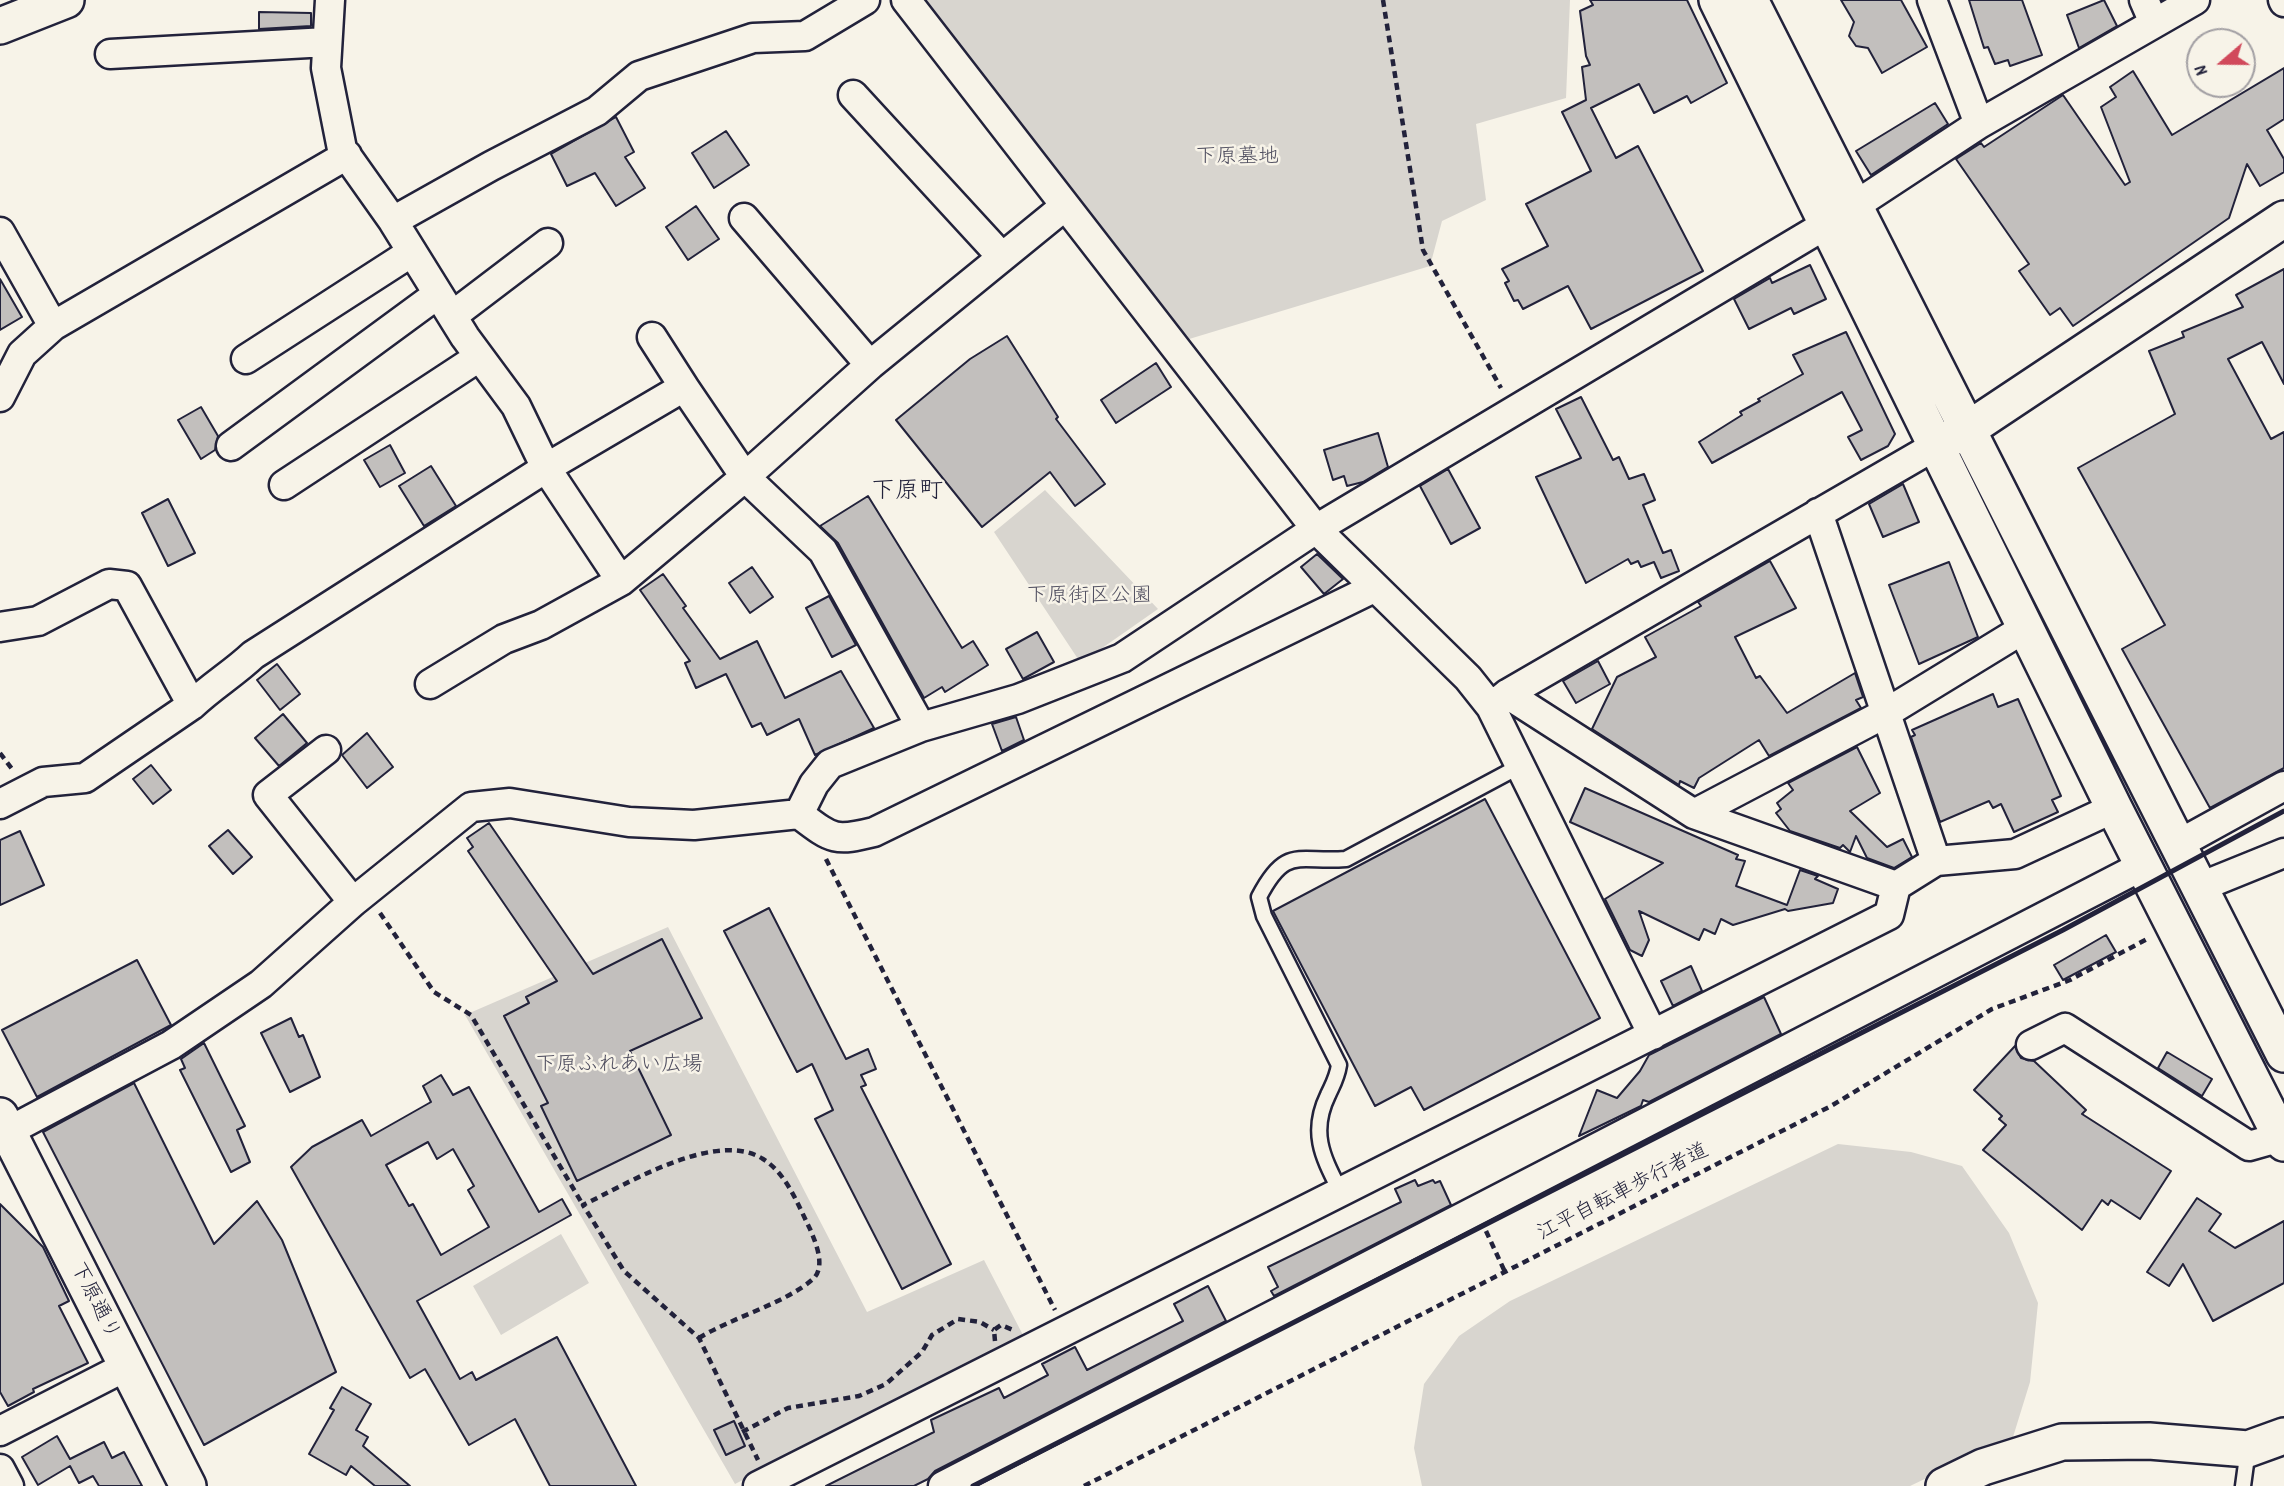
<!DOCTYPE html>
<meta charset="utf-8">
<style>
body{margin:0}
#map{position:relative;width:2284px;height:1486px;overflow:hidden;background:#f7f3e8;font-family:Dekko,sans-serif}
canvas{display:block}
.north{position:absolute;left:2186px;top:28px;width:70px;height:70px;box-sizing:border-box;background:#f7f3e8;border:2px solid #a29fa3;border-radius:50%;rotate:250deg;font-size:19px;font-weight:700;line-height:28px;text-align:center;color:#22223b}
.north::after{content:'';display:block;margin:auto;width:24px;height:32px;background:#d1495b;clip-path:polygon(50% 0,100% 100%,50% 72%,0 100%)}
</style>
<div id="map">
<canvas width="2284" height="1486"></canvas>
<div class="north">N</div>
</div>
<script>
const ctx = document.querySelector('canvas').getContext('2d');
ctx.lineJoin = 'round';
function paint(path, color) { ctx.fillStyle = color; ctx.fill(path, 'evenodd'); }
function stroke(path, color, width, dash) { ctx.strokeStyle = color; ctx.lineWidth = width; ctx.lineCap = dash ? 'butt' : 'round'; ctx.setLineDash(dash || []); ctx.stroke(path); }
function write(font, color, halo, rows, align = 'center') {
  ctx.font = font + ' Dekko,"Klee One",sans-serif'; ctx.lineWidth = 5; ctx.setLineDash([]); ctx.textBaseline = 'middle'; ctx.strokeStyle = halo; ctx.fillStyle = color; for (const [text, x, y, turn = 0] of rows) {
    ctx.save(); ctx.translate(x, y); ctx.rotate((+turn || 0) * Math.PI / 180); ctx.textAlign = isNaN(turn) ? turn : align; if (halo) ctx.strokeText(text, 0, 0); ctx.fillText(text, 0, 0); ctx.restore();
  }
}
const green = new Path2D(`
 M909,0H1570L1566,98L1476,124L1486,200L1442,221L1430,266L1176,343Z
 M1045,490L1158,609L1095,653L1078,659L994,532Z
 M668,927L867,1312L984,1260L1024,1337L735,1484L465,1015Z
 M1838,1144L1911,1152L1962,1166L2009,1233L2038,1303L2030,1382L2013,1437L1910,1486H1422L1414,1448L1424,1384L1459,1336L1510,1301Z
 M561,1234L589,1283L501,1335L473,1286Z`);
const building = new Path2D(`
 M1590,0H1687L1727,83L1691,103L1687,96L1654,113L1639,84L1591,108L1616,158L1638,146L1703,271L1591,329L1568,286L1523,309L1518,300L1514,301L1505,283L1509,281L1502,269L1548,246L1526,204L1591,171L1562,112L1586,100L1582,67L1590,65L1586,56L1580,11L1593,5Z
 M1841,0H1901L1927,47L1882,73L1868,48L1856,46L1849,36L1854,22Z
 M1969,0H2022L2042,55L2010,66L2008,60L1995,64L1988,47L1984,48Z
 M2104,0L2117,26L2079,48L2067,15Z
 M259,12L311,13V26L259,29Z
 M2284,68V119L2267,130L2284,159V172L2260,186L2247,164L2229,218L2073,326L2060,308L2050,315L2019,271L2029,264L1956,159L1981,143L1984,147L2063,95L2125,185L2130,182L2101,107L2116,97L2110,87L2133,71L2172,135Z
 M1935,103L1948,124L1871,175L1856,151Z
 M616,117L634,152L625,157L645,188L616,206L595,173L567,186L551,154Z
 M726,131L749,165L714,188L692,153Z
 M696,206L719,239L688,260L666,227Z
 M1810,265L1826,299L1794,314L1791,308L1749,329L1734,299L1770,278L1772,283Z
 M2284,269V384L2262,342L2228,359L2271,439L2284,432V768L2210,808L2122,649L2165,625L2078,468L2175,414L2149,351L2184,337L2182,332L2243,307L2236,295Z
 M0,279L22,317L0,330Z
 M1846,332L1895,434L1888,446L1861,460L1848,437L1862,430L1842,392L1712,463L1699,442L1742,415L1740,412L1760,401L1758,399L1803,374L1793,355Z
 M1007,336L1058,417L1056,419L1105,484L1075,506L1050,472L982,527L896,420L970,359Z
 M1156,363L1171,387L1116,423L1101,400Z
 M1581,397L1613,460L1619,457L1629,479L1644,474L1655,500L1643,505L1663,553L1671,550L1679,571L1661,578L1654,562L1641,567L1638,561L1631,564L1628,559L1586,583L1536,477L1581,458L1556,409Z
 M201,407L218,436L215,450L201,459L178,420Z
 M1378,433L1388,467L1363,482L1347,486L1344,476L1333,480L1324,450Z
 M390,445L405,473L380,487L364,460Z
 M431,466L456,506L424,526L399,486Z
 M1448,469L1480,528L1451,544L1420,486Z
 M1903,484L1919,522L1883,537L1869,504Z
 M868,496L962,648L973,641L988,665L945,692L942,687L924,698L838,543L820,526Z
 M168,499L195,553L168,566L142,513Z
 M1317,554L1343,579L1324,594L1301,567Z
 M1770,561L1796,608L1735,637L1756,678L1760,676L1787,713L1855,673L1863,697L1856,700L1861,708L1769,756L1759,740L1699,778L1694,788L1680,781L1679,785L1592,729L1617,677L1656,657L1645,637L1701,606L1698,602Z
 M1949,562L1978,637L1919,664L1889,585Z
 M752,567L773,597L750,613L729,583Z
 M663,574L686,606L683,608L720,659L757,641L785,698L841,671L874,728L815,755L799,719L767,735L761,723L752,727L726,674L696,688L685,663L690,661L640,590Z
 M829,596L856,645L832,657L806,608Z
 M1037,632L1054,662L1023,679L1006,649Z
 M1598,661L1610,684L1576,703L1563,681Z
 M277,664L300,694L280,710L257,680Z
 M1993,694L1998,707L2018,699L2061,796L2052,800L2058,812L2014,832L2001,804L1993,808L1989,801L1940,822L1911,737L1915,735L1912,730Z
 M283,714L307,743L279,766L255,738Z
 M1016,717L1024,740L1002,751L992,724Z
 M367,733L393,767L367,788L342,755Z
 M1857,747L1880,793L1850,811L1887,847L1903,839L1912,857L1894,868L1867,858L1856,836L1850,852L1843,845L1840,848L1790,831L1776,813L1781,809L1777,803L1793,790L1788,783Z
 M151,765L171,790L153,804L133,779Z
 M1585,788L1738,855L1736,859L1745,861L1736,886L1787,905L1800,870L1818,876L1815,879L1838,889L1833,903L1788,911L1785,909L1733,925L1721,919L1715,934L1704,929L1699,940L1639,911L1649,940L1642,956L1630,950L1605,899L1663,863L1570,822Z
 M1485,799L1600,1018L1424,1110L1411,1087L1375,1106L1273,911Z
 M489,823L593,974L662,939L702,1018L630,1051L671,1135L577,1181L541,1106L548,1103L504,1016L529,1003L526,997L557,981L468,851L473,847L467,838Z
 M228,830L252,857L233,874L209,846Z
 M20,831L44,885L0,905V840Z
 M769,908L846,1059L868,1049L876,1069L861,1075L866,1085L861,1087L951,1264L902,1289L815,1119L833,1110L812,1064L797,1072L724,931Z
 M2106,935L2116,952L2063,980L2054,965Z
 M137,960L171,1025L37,1097L2,1030Z
 M1691,966L1702,991L1673,1006L1661,981Z
 M1764,997L1781,1034L1649,1102L1643,1100L1641,1106L1579,1136L1597,1090L1617,1098L1640,1071L1649,1055Z
 M291,1018L299,1037L303,1035L320,1077L290,1092L261,1033Z
 M204,1043L245,1126L237,1130L250,1162L231,1172L180,1070L185,1068L181,1059Z
 M2015,1046L2021,1058L2034,1061L2086,1110L2082,1114L2171,1171L2140,1219L2111,1200L2108,1205L2102,1200L2082,1230L1983,1150L2006,1125L1999,1119L2002,1116L1974,1090Z
 M2167,1052L2212,1079L2202,1096L2158,1068Z
 M441,1075L453,1095L469,1087L539,1212L562,1199L571,1215L417,1301L460,1379L472,1372L476,1380L557,1337L636,1486H550L515,1419L469,1445L425,1369L410,1378L291,1167L312,1147L362,1120L371,1136L431,1102L423,1086ZM428,1142L437,1159L453,1149L474,1186L468,1190L489,1227L441,1255L413,1204L409,1206L386,1165Z
 M134,1083L214,1244L257,1201L282,1240L336,1372L204,1445L43,1132Z
 M1415,1180L1418,1186L1433,1180L1435,1183L1440,1181L1451,1205L1274,1296L1271,1291L1278,1287L1268,1267L1401,1202L1395,1189Z
 M2197,1198L2221,1214L2209,1231L2235,1248L2284,1221V1283L2213,1321L2183,1264L2169,1286L2147,1272Z
 M0,1204L43,1247L69,1301L59,1306L88,1363L33,1389L34,1392L8,1406L0,1392Z
 M1208,1286L1226,1321L935,1471L928,1479L914,1486H826L934,1432L931,1420L999,1388L1004,1398L1048,1375L1042,1364L1075,1347L1087,1370L1183,1321L1174,1304Z
 M342,1387L371,1404L356,1430L368,1437L363,1446L410,1486H375L351,1466L346,1475L309,1454L334,1410L330,1408Z
 M734,1421L745,1446L726,1455L714,1430Z
 M57,1436L70,1459L104,1442L112,1458L124,1452L142,1486H99L93,1476L79,1483L70,1466L38,1485L22,1457Z`);
const path = new Path2D(`
 M1383,0L1423,250L1501,388
 M0,753L12,769
 M826,859L1055,1310
 M380,913L434,992L471,1015L583,1205
 M1486,1231L1505,1272
 M699,1338C731,1318 786,1303 813,1279C826,1267 816,1243 810,1229C798,1205 787,1174 763,1159C716,1129 627,1184 583,1205L624,1271L699,1338L758,1460
 M995,1341L994,1330L1001,1325L1013,1330
 M742,1432L788,1408L859,1396L886,1384L922,1352L932,1335L958,1319L980,1322L994,1330
 M1084,1486L1831,1106L1992,1009L2070,980L2149,938`);
const service = new Path2D(`
 M1341,1193C1324,1159 1309,1134 1328,1095C1333,1084 1337,1078 1339,1065L1264,916L1259,897C1286,845 1298,863 1346,859L1520,766
 M2243,1486L2248,1449`);
const minor = new Path2D(`
 M330,0L326,68L342,149L393,221L465,337L516,406L546,468L684,387L745,477L823,551L921,727
 M906,0L1316,529L1468,678L1491,707L1653,1035
 M1932,0L1979,124
 M2144,0L2154,23
 M2283,0L2284,2
 M110,54L327,42
 M853,95L1002,257
 M744,218L870,365
 M393,221L491,166L597,111L639,76L753,38L805,36L865,0
 M0,232L53,326
 M452,316L548,243
 M652,337L684,387
 M246,359L412,252
 M0,397L22,354L53,326L347,155
 M231,446L438,294
 M284,485L479,357
 M1818,513L1936,861
 M0,627L38,621L109,584L127,586L192,705C212,686 234,673 253,655L546,468L621,581
 M430,684L504,639L541,625L621,581L745,477L870,365L1065,206
 M1507,694L1694,814L1896,886
 M1491,707L1507,694L1935,446
 M326,750L268,795L353,902
 M0,804L43,782L85,778L192,705
 M799,814L814,784L830,764L921,727L1018,699L1122,658L1316,529L1827,224L1979,124L2195,0
 M1694,814L1886,713L2025,628
 M2177,845L2284,786
 M2200,887L2284,853
 M2031,1045L2065,1028L2249,1146L2281,1137L2284,1118
 M7,1132L171,1045L261,984L353,902L471,807L510,803L629,822L694,825L799,814C832,839 834,842 874,832L1374,588
 M0,1431L125,1367
 M0,1469L9,1486
 M758,1486L1889,915L1896,886L1936,861L2015,854L2114,808
 M943,1486L2144,865`);
const tertiary = new Path2D(`
 M1717,0L2114,808L2284,1143
 M1750,0L2284,1054
 M0,26L66,0
 M1947,440L1967,430L2284,219
 M0,1116L188,1486
 M1944,1486L1983,1467L2062,1442L2149,1441L2248,1449L2284,1436`);
const rail = new Path2D(`
 M973,1486L2063,930L2284,811`);
const parkNames = [
 ["下原墓地",1237,159],
 ["下原街区公園",1089,598],
 ["下原ふれあい広場",619,1067]
];
const streetNames = [
 ["江平自転車歩行者道",1624,1194,-27],
 ["下原通り",93,1302,63]
];
const quarterNames = [
 ["下原町",907,494]
];
paint(green, '#d8d5cf');
paint(building, '#c2bfbd');
stroke(building, '#22223b', 2);
stroke(service, '#22223b', 19);
stroke(minor, '#22223b', 33);
stroke(tertiary, '#22223b', 40);
stroke(path, '#22223b', 4.5, [7, 5]);
stroke(service, '#f7f3e8', 14);
stroke(minor, '#f7f3e8', 28);
stroke(tertiary, '#f7f3e8', 35);
stroke(rail, '#22223b', 5);
write('21px', '#504f60', '#f7f3e8', parkNames);
write('21px', '#22223b', '#f7f3e8', streetNames);
write('24px', '#22223b', '#f7f3e8', quarterNames);
</script>
